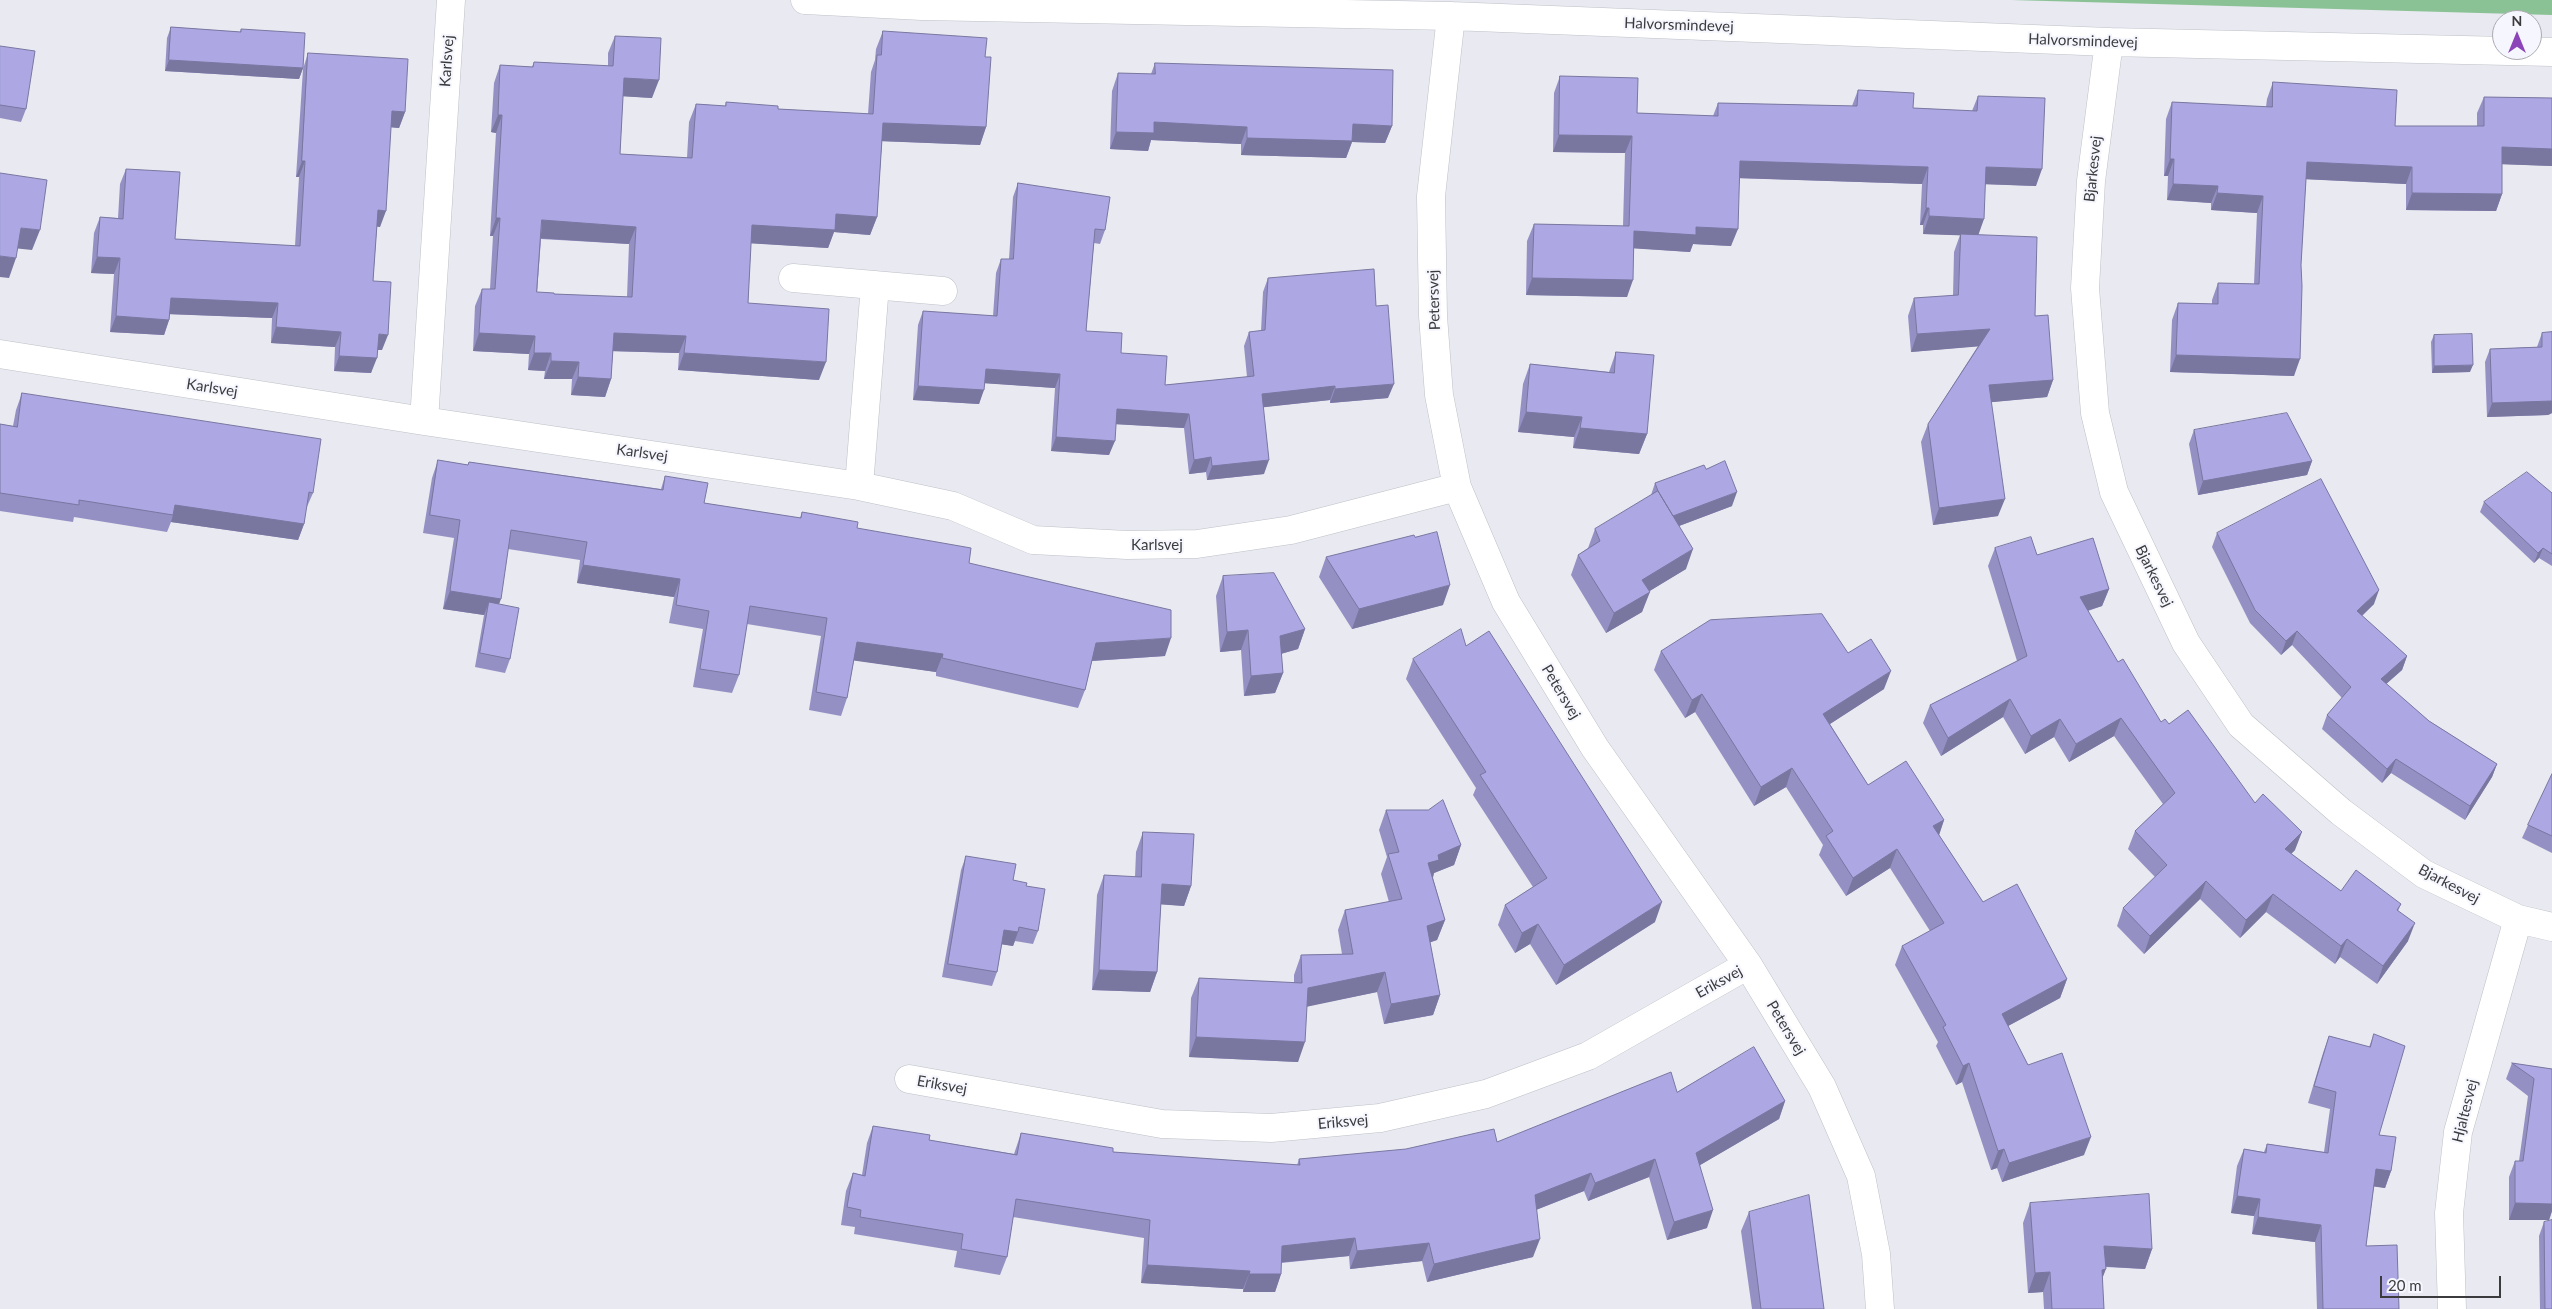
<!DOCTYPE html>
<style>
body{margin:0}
#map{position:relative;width:2552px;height:1309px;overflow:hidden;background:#e8e9f1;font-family:Lato,sans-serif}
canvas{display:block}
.north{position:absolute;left:2492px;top:10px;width:50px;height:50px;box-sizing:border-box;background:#f5f6fe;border:1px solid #ababb1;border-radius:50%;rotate:0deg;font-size:14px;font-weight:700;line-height:20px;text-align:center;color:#3b3b3e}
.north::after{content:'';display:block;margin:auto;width:18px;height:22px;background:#8c45b9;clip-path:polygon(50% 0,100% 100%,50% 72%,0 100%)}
.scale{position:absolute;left:2380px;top:1276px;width:121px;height:22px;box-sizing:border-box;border:2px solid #3b3b3e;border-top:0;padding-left:6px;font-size:15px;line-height:18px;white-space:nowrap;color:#3b3b3e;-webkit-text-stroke:4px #f5f6fe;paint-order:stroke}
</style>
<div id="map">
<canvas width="2552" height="1309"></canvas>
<div class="north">N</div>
<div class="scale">20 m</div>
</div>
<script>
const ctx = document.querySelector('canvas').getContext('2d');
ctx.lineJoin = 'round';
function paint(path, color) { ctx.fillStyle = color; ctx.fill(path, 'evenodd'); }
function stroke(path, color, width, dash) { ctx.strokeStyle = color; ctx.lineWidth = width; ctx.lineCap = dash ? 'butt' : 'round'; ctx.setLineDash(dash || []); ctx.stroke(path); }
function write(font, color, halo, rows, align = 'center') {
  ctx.font = font + ' Lato,sans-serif'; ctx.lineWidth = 4; ctx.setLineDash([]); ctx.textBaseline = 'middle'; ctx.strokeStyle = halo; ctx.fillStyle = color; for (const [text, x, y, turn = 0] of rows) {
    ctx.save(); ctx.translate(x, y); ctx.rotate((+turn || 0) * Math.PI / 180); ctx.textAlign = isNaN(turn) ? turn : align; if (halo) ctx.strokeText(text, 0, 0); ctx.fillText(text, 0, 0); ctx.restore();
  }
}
const forest = new Path2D(`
 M2011,0H2552V15Z`);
const minor = new Path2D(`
 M805,0L922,6L1451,16L2109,42L2552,52
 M1451,16L1431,196L1433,316L1439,395L1457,487L1506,602L1595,748L1748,965L1822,1087L1861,1176L1876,1254L1880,1309
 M2109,42L2091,181L2085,288L2095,413L2114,492L2186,643L2241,725L2341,812L2424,874L2518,919L2552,927
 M793,278L943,291
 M0,354L424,421L859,486L953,506L1033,540L1127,545L1197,544L1291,530L1457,487
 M424,421L451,0
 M859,486L875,285
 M909,1079L1162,1124L1271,1128L1380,1118L1486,1094L1588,1056L1748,965
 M2452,1309L2449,1213L2458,1132L2518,919`);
const wall = new Path2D(`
 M171,27L240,32L241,29L303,68L299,79L165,71L167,38Z
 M883,31L985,57L986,127L980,145L882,141L877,217L870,235L834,232L828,248L751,243L748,303L819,380L678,370L679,353L613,351L611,379L605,397L571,395L572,379H544L545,371L528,370L529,354L473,351L475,306L482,289H490L493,236H490L496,133L491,132L494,83L500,65L532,67L534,62L608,66V53L615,36L652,98L623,96L620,154L687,158L689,122L696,104L725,106L726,102L778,109L868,114L871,72L875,60L876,49ZM541,239L629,244L627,297L554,294L537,292Z
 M0,46L26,109L21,122L0,118Z
 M308,53L405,112L399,128L391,127L380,227L377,226L373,281L382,350H377L371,373L334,371L335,347L271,343L272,318L170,314L169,320L164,335L110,332L114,274L91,273L94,233L100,217L118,218L120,184L126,169L175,239L295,246L299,177H296L303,69Z
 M1155,63L1392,126L1385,143L1352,142L1346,158L1241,155V144L1151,140L1148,151L1110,149L1112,91L1118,73L1151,74Z
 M1560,76L1637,113L1713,116L1718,103L1852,106L1858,90L1913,108L1972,111L1978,96L2036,186L1985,184L1978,235L2035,316L2053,380L2047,397L1991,402L1998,516L1933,525L1921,442L1928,424L1978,346L1911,352L1908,316L1914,298L1953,296L1954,252L1960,235L1923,234V225H1920L1922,184L1740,178L1731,246L1693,244L1690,252L1634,248L1627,297L1526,295L1527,241L1534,224L1623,226L1625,153L1553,152L1554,93Z
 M2273,82L2395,126H2477V113L2484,97L2552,98V166L2502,164V194L2496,211L2406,210V184L2306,179L2294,376L2170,372L2172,320L2178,303L2212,304V300L2218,283L2254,284L2257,213L2211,210V203L2167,200L2168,176H2164L2166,119L2172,102L2266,107L2267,99Z
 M1018,183L1105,230L1100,244L1094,243L1086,331L1121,353L1165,385L1247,377L1244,346L1249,332L1261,331L1263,292L1268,278L1376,306L1388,398L1330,403V400L1263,407L1264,474L1207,480L1206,472L1189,474L1184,428L1116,424L1109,455L1051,451L1055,388L985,383L979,404L913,400L918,325L923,311L993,316L996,273L1001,259H1009L1013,197Z
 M2552,332V413L2548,415L2487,417L2485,362L2490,349L2537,347L2542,333Z
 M2434,335L2470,372L2432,373L2431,342Z
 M1616,352L1647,434L1639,454L1573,448L1574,437L1518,432L1523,384L1530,364L1609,372Z
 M22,393L313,493L306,509L304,524L298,540L171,522L167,532L74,517L73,522L0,511V424L13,426L16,410Z
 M2194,430L2312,461L2307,475L2198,495L2189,444Z
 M438,460L468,465L469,462L661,489L665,476L704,503L800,518L802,512L969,563L1165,656L1092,661L1085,690L1078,708L936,676V672L854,660L847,698L841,716L809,710L821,636L747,624L739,675L732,693L693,687L703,629L669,623L674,597L577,583L580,560L508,549L499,604L510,659L505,673L475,667L484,615L443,609L454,538L423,533L432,478Z
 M1706,469L1732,506L1679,526L1686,569L1649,591L1642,612L1606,633L1571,575L1578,555L1588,548L1595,529L1651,495L1655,483Z
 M2552,493V566L2539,558L2534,563L2480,512L2484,502Z
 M2217,533L2374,604L2362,616L2407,656L2402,670L2386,684L2429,721L2497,764L2492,777L2465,820L2391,773L2382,783L2322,729L2327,715L2342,698L2292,645L2281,655L2250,623L2212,547Z
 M1995,548L2037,555L2109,589L2102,606L2088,611L2118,662L2161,722L2169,724L2255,803L2295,850L2291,854L2341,891L2401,904L2398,911L2408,941L2377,984L2340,957L2335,964L2266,912L2240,938L2200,899L2144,954L2117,926L2123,908L2155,877L2128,849L2135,831L2163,804L2114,736L2069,762L2054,737L2025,754L2003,717L1941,756L1923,723L1930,705L2017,661L1988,566Z
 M1326,557L1443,605L1352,629L1319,577Z
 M1223,576L1305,629L1298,649L1281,654L1283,673L1275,693L1244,696L1241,650L1220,652L1216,596Z
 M1466,646L1655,922L1556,985L1530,944L1515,953L1498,925L1505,905L1533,887L1473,795L1476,788L1406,679L1413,659Z
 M1661,651L1848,653L1884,689L1830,724L1868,785L1944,820L1939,835L1983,902L2067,979L2060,998L2008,1026L2028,1065L2084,1155L2002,1182L1997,1168L1991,1170L1962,1082L1956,1085L1936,1046L1938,1042L1895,965L1902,946L1930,931L1890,868L1846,896L1819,855L1823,845L1786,787L1754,806L1695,712L1685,718L1654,670Z
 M2552,774V853L2522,838L2528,825Z
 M1386,810L1461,845L1454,865L1434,873L1433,878L1445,920L1437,940L1430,942L1440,995L1433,1015L1384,1024L1377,992L1307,1006L1298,1062L1189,1057L1191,998L1199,978L1294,983V975L1301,955L1342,954L1338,930L1345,910L1389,902L1381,874L1387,857L1379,830Z
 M1143,832L1191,886L1184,906L1161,904L1157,972L1150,992L1092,990L1097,895L1104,875L1135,877L1136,852Z
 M966,856L1013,880L1026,886L1038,931L1033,944L1015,941L1013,946L1002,944L997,972L992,986L942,977L961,870Z
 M2374,1034L2379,1135L2391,1171L2385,1188L2374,1186L2366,1246L2399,1309H2317L2315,1242L2252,1234L2254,1216L2231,1213L2237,1166L2244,1149L2264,1152L2267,1144L2324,1152L2330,1109L2308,1103L2323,1053L2329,1036L2369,1047Z
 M2512,1063L2552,1069V1211L2549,1220H2509V1177L2515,1161H2519L2528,1096L2506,1079Z
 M1677,1092L1785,1101L1779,1119L1700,1165L1707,1228L1667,1240L1649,1177L1588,1201L1584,1191L1536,1210L1533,1257L1427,1282L1422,1261L1350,1269L1349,1256L1281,1263V1274L1275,1292H1243V1289L1141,1283L1144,1238L1013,1217L1007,1257L1000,1275L954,1267L957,1251L854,1234L855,1227L841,1225L846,1191L853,1173L862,1175L867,1143L873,1126L929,1140L1014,1154L1021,1133L1113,1152L1297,1165L1299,1159L1497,1142Z
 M2030,1203L2152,1249L2145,1269L2106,1267L2102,1279L2104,1309H2044L2043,1292L2028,1293L2023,1223Z
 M1749,1212L1824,1309H1752L1741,1231Z
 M2544,1222L2552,1309H2540L2539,1236Z`);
const shadedWall = new Path2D(`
 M169,60L303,68L299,79L165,71Z
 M624,78L659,80L652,98L618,96Z
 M392,111L405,112L399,128L387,127Z
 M498,115H502L496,133L491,132Z
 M1154,122L1247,127L1241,144L1151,140L1148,151L1110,149L1116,132Z
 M883,123L986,127L980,145L877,141Z
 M1353,124L1392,126L1385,143L1352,142L1346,158L1241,155L1247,138Z
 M1559,135L1632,136L1625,153L1553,152Z
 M2502,147L2552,149V166L2496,164Z
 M2170,159H2174L2168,176H2164Z
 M302,161H305L299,177H296Z
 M1740,161L1928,167L1922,184L1734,178Z
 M2307,162L2412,167L2406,184L2301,179Z
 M1986,167L2042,169L2036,186L1979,184Z
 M2173,184L2218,186L2211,203L2167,200Z
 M2217,193L2263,196L2257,213L2211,210Z
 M2412,193L2502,194L2496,211L2406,210Z
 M1926,208H1929L1923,225H1920Z
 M378,210L386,211L380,227L372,226Z
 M836,214L877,217L870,235L834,232L828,248L745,243L752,225Z
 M1929,216L1984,219L1978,236L1923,234Z
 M496,218H500L493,236H490Z
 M542,220L636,227L629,244L535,238Z
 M1696,227L1738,229L1731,246L1693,244L1690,252L1628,248L1634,231Z
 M21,228L40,230L32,250L13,248Z
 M0,256L16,258L9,278L0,277Z
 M97,257L120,258L114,274L91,273Z
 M1532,278L1633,280L1627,297L1526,295Z
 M171,298L278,303L272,318L165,314Z
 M116,316L169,320L164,335L110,332Z
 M276,327L341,332L335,347L271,343Z
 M1990,329L1983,346L1911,352L1917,334Z
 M479,333L535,336L529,354L473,351Z
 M614,333L686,336L679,353L607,351Z
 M379,334L388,335L382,350H373Z
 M534,353H551L545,371L528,370Z
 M684,353L826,362L819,380L678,370Z
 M2176,355L2300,359L2294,376L2170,372Z
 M339,356L377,358L371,373L334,371Z
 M551,361L579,362L572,379H544Z
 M2473,365L2470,372L2432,373L2434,366Z
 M986,369L1060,374L1055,388L981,383Z
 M578,377L611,379L605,397L571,395Z
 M2053,380L2047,397L1983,403L1989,385Z
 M1394,384L1388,398L1330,403L1335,389Z
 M918,386L984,390L979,404L913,400Z
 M1335,386L1330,400L1257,408L1262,394Z
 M2552,401V413L2548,415L2487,417L2492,403Z
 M1117,409L1189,414L1184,428L1112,424Z
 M1526,412L1582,417L1574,437L1518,432Z
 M1580,428L1647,434L1639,454L1573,448Z
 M1056,437L1115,441L1109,455L1051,451Z
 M1211,457L1206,472L1189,474L1194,460Z
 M1269,460L1264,474L1207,480L1212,466Z
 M2312,461L2307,475L2198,495L2203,481Z
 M1737,492L1732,506L1663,532L1668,518Z
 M2005,499L1998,516L1933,525L1939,508Z
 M175,505L304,524L298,540L171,522L173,515Z
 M2543,548L2539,558L2534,563L2538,553Z
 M1693,549L1686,569L1635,600L1642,580Z
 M583,565L680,579L674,597L577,583Z
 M1450,585L1443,605L1352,629L1359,609Z
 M2109,589L2102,606L2073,615L2080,597Z
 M2379,590L2374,604L2352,625L2357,611Z
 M450,591L501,599L494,617L489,602L484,615L443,609Z
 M1650,592L1642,612L1606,633L1614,613Z
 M1305,629L1298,649L1273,656L1280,636Z
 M1248,630L1241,650L1220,652L1227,632Z
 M2297,631L2292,645L2281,655L2286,641Z
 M1171,638L1165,656L1090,661L1096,643Z
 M857,642L943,654L936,672L850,660Z
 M2407,656L2402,670L2376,693L2381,679Z
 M1891,671L1884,689L1816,733L1823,714Z
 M1283,673L1275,693L1244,696L1251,676Z
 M1702,694L1695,712L1685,718L1692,700Z
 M2010,699L2003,717L1941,756L1948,738Z
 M2121,718L2114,736L2069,762L2076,744Z
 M2060,719L2054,737L2025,754L2031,736Z
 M2396,759L2391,773L2382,783L2387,769Z
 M2497,764L2492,777L2465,820L2470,806Z
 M1792,768L1786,787L1754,806L1761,787Z
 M1944,820L1938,838L1933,826Z
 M2302,832L2295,850L2278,867L2285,849Z
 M1461,845L1454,865L1434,873L1432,880L1428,863L1438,855Z
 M1897,849L1890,868L1846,896L1853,878Z
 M2206,881L2200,899L2144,954L2150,936Z
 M1162,884L1191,886L1184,906L1155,904Z
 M2273,894L2266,912L2240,938L2246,920Z
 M1662,902L1655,922L1556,985L1564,965Z
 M1445,920L1437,940L1420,946L1427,926Z
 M2415,923L2408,941L2377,984L2383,966Z
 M1538,924L1530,944L1515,953L1522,933Z
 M1004,930L1018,932L1013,946L999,944Z
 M2347,939L2340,957L2335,964L2341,946Z
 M1099,970L1157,972L1150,992L1092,990Z
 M1385,972L1377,992L1301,1008L1308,988Z
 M2067,979L2060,998L1995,1033L2002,1014Z
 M1440,995L1433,1015L1384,1024L1391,1004Z
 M1196,1037L1305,1042L1298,1062L1189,1057Z
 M1969,1063L1962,1082L1956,1085L1963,1066Z
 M1785,1101L1779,1119L1690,1171L1696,1153Z
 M2091,1137L2084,1155L2002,1182L2009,1163Z
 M2004,1149L1997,1168L1991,1170L1998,1151Z
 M1655,1159L1649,1177L1588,1201L1595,1183Z
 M2376,1169L2391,1171L2385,1188L2370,1186Z
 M1591,1173L1584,1191L1528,1213L1535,1195Z
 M2237,1196L2260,1199L2254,1216L2231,1213Z
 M2515,1203L2552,1204V1211L2549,1220H2509Z
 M1713,1210L1707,1228L1667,1240L1674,1222Z
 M2258,1217L2321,1225L2315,1242L2252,1234Z
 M1355,1238L1349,1256L1275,1263L1282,1246Z
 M1540,1239L1533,1257L1427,1282L1434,1264Z
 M1429,1243L1422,1261L1350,1269L1357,1251Z
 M2104,1246L2152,1249L2145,1269L2097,1266Z
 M1147,1265L1250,1271L1243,1289L1141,1283Z
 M2106,1269L2098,1289L2102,1270Z
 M2050,1272L2043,1292L2028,1293L2035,1273Z
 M1249,1274H1281L1275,1292H1243Z`);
const building = new Path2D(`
 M171,27L241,32V29L305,33L303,68L169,60Z
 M883,31L987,38L985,57H991L986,127L883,123L877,217L836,214L835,230L752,225L748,303L829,309L826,362L684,353L686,336L614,333L611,379L578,377L579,362L551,361V353H534L535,336L479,333L482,289H495L500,218H496L502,115H498L500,65L533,67L534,62L613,66L615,36L661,38L659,80L624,78L620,154L692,158L696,104L726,106V102L778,106V109L873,114L877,55H881ZM542,220L636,227L632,297L554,294V293L537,292Z
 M0,46L35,51L26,109L0,105Z
 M308,53L408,59L405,112L392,111L386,211L378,210L373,281L391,282L388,335L379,334L377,358L339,356L341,332L276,327L278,303L171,298L169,320L116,316L120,258L97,257L100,217L123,219L126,169L180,172L175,239L300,246L305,161H302Z
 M1155,63L1393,70L1392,126L1353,124L1352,141L1247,138V127L1154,122V133L1116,132L1118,73L1155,74Z
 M1560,76L1638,78L1637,113L1718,116V103L1857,106L1858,90L1914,93L1913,108L1977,111L1978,96L2045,98L2042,169L1986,167L1984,219L1929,216V208H1926L1928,167L1740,161L1738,229L1696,227V235L1634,231L1633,280L1532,278L1534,224L1629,226L1632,136L1559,135Z
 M2273,82L2397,90L2395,126H2484V97L2552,98V149L2502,147V194L2412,193V167L2307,162L2301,265L2302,286L2300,359L2176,355L2178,303L2218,304V283L2259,284L2263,196L2217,193L2218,186L2173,184L2174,159H2170L2172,102L2272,107Z
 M0,173L47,180L40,230L21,228L16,258L0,256Z
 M1018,183L1110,197L1105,230L1095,229L1086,331L1122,333L1121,353L1167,356L1165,385L1254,376L1249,332L1265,330L1268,278L1374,269L1376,306L1388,305L1394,384L1335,389V386L1262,394L1269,460L1212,466L1211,457L1194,460L1189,414L1117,409L1115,441L1056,437L1060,374L986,369L984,390L918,386L923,311L997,316L1001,259H1013Z
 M1961,234L2037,237L2035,316L2048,315L2053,380L1989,385L2005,499L1939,508L1928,424L1990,329L1917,334L1914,298L1958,295Z
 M2552,332V401L2492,403L2490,349L2542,347V333Z
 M2472,334L2473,365L2434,366V335Z
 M1616,352L1654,355L1647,434L1580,428L1582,417L1526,412L1530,364L1614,373Z
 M22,393L321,439L313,493L309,492L304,524L175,505L173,515L79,500V505L0,493V424L17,427Z
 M2287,413L2312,461L2203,481L2194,430Z
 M438,460L468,465L469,462L663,490L665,476L708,483L704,503L801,518L802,512L858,522L857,528L971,548L969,563L1171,610V638L1096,643L1085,690L942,658L943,654L857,642L847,698L816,692L827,618L750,606L739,675L700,669L709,611L676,605L680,579L583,565L587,542L511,530L501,599L450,591L460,520L430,515Z
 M1725,461L1737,492L1673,516L1658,491L1655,483L1704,465L1706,469Z
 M2527,472L2552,493V554L2543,548L2538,553L2484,502Z
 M2321,479L2379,590L2357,611L2407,656L2381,679L2429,721L2497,764L2470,806L2396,759L2387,769L2327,715L2351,687L2297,631L2286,641L2255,610L2217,533Z
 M1658,491L1693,549L1642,580L1650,592L1614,613L1578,555L1600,541L1595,529Z
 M1437,532L1450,585L1359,609L1326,557L1414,535L1415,537Z
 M2031,537L2037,555L2093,538L2109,589L2080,597L2118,662L2123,659L2161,722L2165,719L2169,724L2188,710L2255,803L2263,794L2302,832L2285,849L2341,891L2356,870L2401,904L2397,910L2415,923L2383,966L2347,939L2341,946L2273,894L2246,920L2206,881L2150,936L2123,908L2167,865L2135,831L2175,793L2121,718L2076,744L2060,719L2031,736L2010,699L1948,738L1930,705L2027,656L1995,548Z
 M1274,573L1305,629L1280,636L1283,673L1251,676L1248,630L1227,632L1223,576Z
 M489,602L519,608L510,659L480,653Z
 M1822,614L1848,653L1871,639L1891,671L1823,714L1868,785L1906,761L1944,820L1933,826L1983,902L2017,884L2067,979L2002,1014L2028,1065L2062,1053L2091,1137L2009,1163L2004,1149L1998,1151L1969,1063L1963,1066L1943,1027L1946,1025L1902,946L1944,923L1897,849L1853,878L1826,836L1833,831L1792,768L1761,787L1702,694L1692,700L1661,651L1710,620Z
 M1461,629L1466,646L1489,631L1662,902L1564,965L1538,924L1522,933L1505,905L1547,878L1480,775L1486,772L1413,659Z
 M2552,774V836L2528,825Z
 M1443,800L1461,845L1438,855L1439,860L1428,863L1445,920L1427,926L1440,995L1391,1004L1385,972L1308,988L1305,1042L1196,1037L1199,978L1302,983L1301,955L1353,954L1345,910L1402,899L1388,854L1399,852L1386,810H1428Z
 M1143,832L1194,834L1191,886L1162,884L1157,972L1099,970L1104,875L1141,877Z
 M966,856L1016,864L1013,880L1027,883L1026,886L1045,889L1038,931L1019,927L1018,932L1004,930L997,972L948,964Z
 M2374,1034L2405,1046L2379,1135L2396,1137L2391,1171L2376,1169L2366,1246L2397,1245L2399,1309H2323L2321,1225L2258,1217L2260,1199L2237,1196L2244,1149L2266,1153L2267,1144L2328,1153L2336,1092L2314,1086L2329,1036L2370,1047Z
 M1754,1047L1785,1101L1696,1153L1713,1210L1674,1222L1655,1159L1595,1183L1591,1173L1535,1195L1540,1239L1434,1264L1429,1243L1357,1251L1355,1238L1282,1246L1281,1274H1249L1250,1271L1147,1265L1150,1220L1016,1199L1007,1257L961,1249L963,1234L860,1217L861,1210L847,1207L853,1173L865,1176L873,1126L930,1135L929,1140L1017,1155L1021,1133L1113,1148V1152L1300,1165L1299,1159L1406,1149L1494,1129L1497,1142L1671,1072L1677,1092Z
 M2512,1063L2552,1069V1204L2515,1203V1161H2523L2534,1079Z
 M2149,1194L2152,1249L2104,1246L2106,1269L2102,1270L2104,1309H2052L2050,1272L2035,1273L2030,1203Z
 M1809,1195L1824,1309H1761L1749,1212Z
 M2552,1220V1309H2545L2544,1222Z`);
const streetNames = [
 ["Halvorsmindevej",1679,25,2],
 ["Halvorsmindevej",2083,41,2],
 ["Karlsvej",447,61,-86],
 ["Bjarkesvej",2093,169,-84],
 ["Petersvej",1434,300,-92],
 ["Karlsvej",212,388,9],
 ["Karlsvej",642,453,8],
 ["Karlsvej",1157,545],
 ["Bjarkesvej",2154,576,64],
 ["Petersvej",1561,692,59],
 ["Bjarkesvej",2449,884,28],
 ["Eriksvej",1719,982,-29],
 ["Petersvej",1786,1028,59],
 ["Eriksvej",942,1085,10],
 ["Hjaltesvej",2465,1111,-76],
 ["Eriksvej",1343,1122,-5]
];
paint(forest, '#8bc295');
stroke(minor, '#bec0c7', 29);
stroke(minor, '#fff', 28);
paint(wall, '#9590c4');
paint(shadedWall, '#7976a0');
paint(building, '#ada8e4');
stroke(building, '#7976a0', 1);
write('15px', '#3b3b3e', '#f5f6fe', streetNames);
</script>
